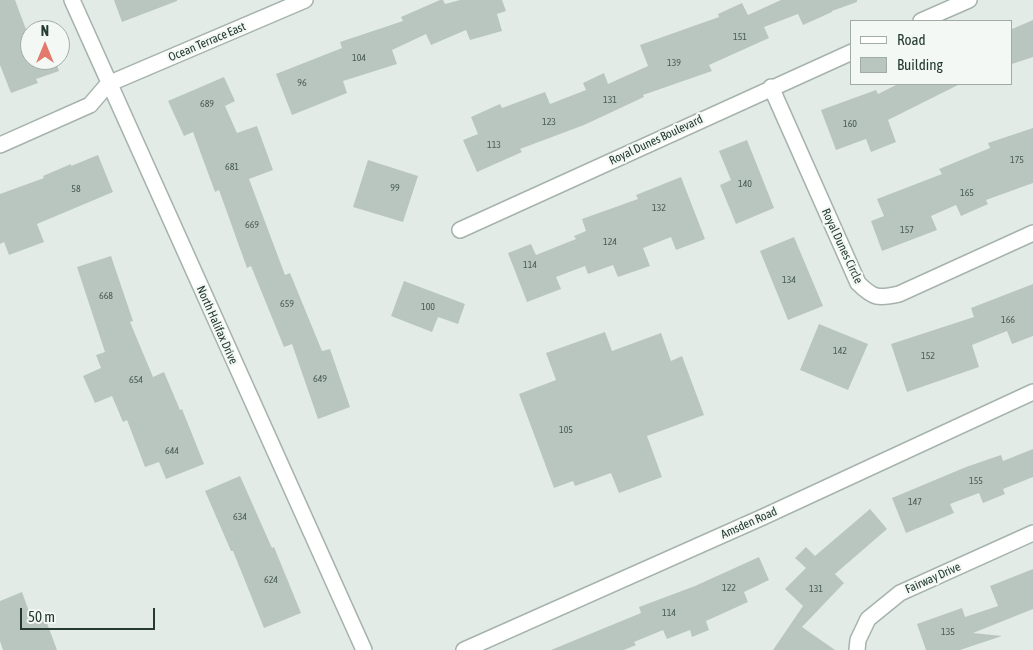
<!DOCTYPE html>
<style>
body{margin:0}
#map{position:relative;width:1033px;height:650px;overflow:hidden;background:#e3ebe7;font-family:"Asap Condensed",sans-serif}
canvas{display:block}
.legend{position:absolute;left:850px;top:20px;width:162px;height:65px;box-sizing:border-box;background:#f3f8f5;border:1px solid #a1aca7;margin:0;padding:6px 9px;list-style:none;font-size:15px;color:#253b32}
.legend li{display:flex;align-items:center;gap:10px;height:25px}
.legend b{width:25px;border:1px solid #a1aca7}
.north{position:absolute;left:20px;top:20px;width:50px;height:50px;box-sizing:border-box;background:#f3f8f5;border:1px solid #a1aca7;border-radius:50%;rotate:0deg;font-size:14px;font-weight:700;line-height:20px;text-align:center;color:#253b32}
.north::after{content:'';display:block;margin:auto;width:18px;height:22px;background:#e2796a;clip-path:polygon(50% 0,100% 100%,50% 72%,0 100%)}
.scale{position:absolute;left:20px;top:608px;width:135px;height:22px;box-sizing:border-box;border:2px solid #253b32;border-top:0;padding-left:6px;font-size:15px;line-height:18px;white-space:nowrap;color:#253b32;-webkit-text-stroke:4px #f3f8f5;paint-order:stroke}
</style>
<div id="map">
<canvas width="1033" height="650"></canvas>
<ul class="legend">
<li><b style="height:6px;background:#fff"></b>Road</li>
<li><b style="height:14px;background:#b9c6bf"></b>Building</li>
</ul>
<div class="north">N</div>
<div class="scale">50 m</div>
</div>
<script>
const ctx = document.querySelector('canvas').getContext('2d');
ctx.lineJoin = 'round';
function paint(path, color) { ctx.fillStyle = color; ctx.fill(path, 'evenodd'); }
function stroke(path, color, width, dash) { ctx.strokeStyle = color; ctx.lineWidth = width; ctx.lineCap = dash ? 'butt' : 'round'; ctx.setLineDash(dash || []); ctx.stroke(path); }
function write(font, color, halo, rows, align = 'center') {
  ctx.font = font + ' "Asap Condensed",sans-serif'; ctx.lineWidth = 4.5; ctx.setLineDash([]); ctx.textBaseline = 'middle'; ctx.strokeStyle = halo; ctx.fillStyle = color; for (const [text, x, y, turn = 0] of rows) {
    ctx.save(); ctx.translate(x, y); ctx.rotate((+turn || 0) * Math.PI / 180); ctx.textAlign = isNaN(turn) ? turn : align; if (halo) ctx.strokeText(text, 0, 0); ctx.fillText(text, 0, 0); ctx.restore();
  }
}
const building = new Path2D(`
 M0,0H15L30,40V60H55L59,71L36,79L38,83L11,93L0,65Z
 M114,0H177V1L122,22Z
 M440,0H443L445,4L460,0H502L506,11L497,14L502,31L470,40L466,30L431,45L426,34L392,50L397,64L343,81L347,93L292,115L276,74L342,48L340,42L403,21L401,17Z
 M781,0H857V2L832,11V12L803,25L798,14L764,27L769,38L709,65L712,71L643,95L644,97L584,125L520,149L522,152L477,172L463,140L478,134L471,117L500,104L502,108L545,92L550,104L586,90L583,83L604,73L608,84L648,66L640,45L719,17L718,14L742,3L748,15Z
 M1033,20V57L1012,64V29Z
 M224,77L235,101L225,106L237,133L257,126L273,170L249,179L285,275L290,273L322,351L330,349L350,407L318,419L292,344L284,347L251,266L247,268L219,190L215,192L193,132L184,136L168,101Z
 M898,84H960L888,120L896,142L871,152L866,139L836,150L821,110L876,90L878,94Z
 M1033,128V183L986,200L988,204L961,216L956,205L931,216L937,230L882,251L871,221L884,216L877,199L942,174L939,169L990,148L988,143Z
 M747,140L774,208L736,224L720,185L731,180L719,151Z
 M98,155L113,192L37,224L44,242L9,255L4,242L0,244V194L44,178L43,176L71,164V166Z
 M368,160L418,176L403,222L353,207Z
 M681,177L705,239L676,250L671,237L643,248L650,266L618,277L613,265L588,274L585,266L556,277L561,289L527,302L508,253L531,244L536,255L576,239L574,236L586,231L582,219L638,199L636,195Z
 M794,237L823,306L788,320L760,251Z
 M111,256L133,321L130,322L153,377L164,372L180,410L182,409L204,464L166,479L159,462L145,467L127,420L123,422L112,396L95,403L83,376L101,368L96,355L105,352L77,267Z
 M404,281L465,304L458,324L438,317L432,332L391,316Z
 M1033,284V336L1012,344L1007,331L972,345L979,367L907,392L891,344L974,317L971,308Z
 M819,324L868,344L848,390L800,370Z
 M605,332L612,351L661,333L671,361L682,356L704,415L647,436L662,477L619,493L611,473L575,486L573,481L554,488L519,394L556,380L546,353Z
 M1033,449V477L1003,489L1005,494L983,503L979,493L950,504L954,513L906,533L892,498L966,467L1001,455L1003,461Z
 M240,476L272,548L274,547L301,613L264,628L233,551H231L205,491Z
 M870,509L887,529L835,574L844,583L802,627L835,650H773L803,606L785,589L806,568L795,558L806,547L815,556Z
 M759,557L769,580L744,592L748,602L706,621L709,630L692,637L690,630L667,639L663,630L634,642L636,645L624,650H551L641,613L639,607L695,586Z
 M1033,569V609L973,633L1002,636L960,650H926L917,624L962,608L965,617L998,606L990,586Z
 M22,592L32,620L44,615L57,650H3L0,641V601Z`);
const minor = new Path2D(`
 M921,21L969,0
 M771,87L858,283C873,298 878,299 899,294L1033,233
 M0,145L90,105L108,84L305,0
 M460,230L852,52
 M464,650L763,517L1033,392
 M857,650L858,640L868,619L900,593L1033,533`);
const tertiary = new Path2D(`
 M72,0L364,650`);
const numberNames = [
 ["151",740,37],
 ["104",359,58],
 ["139",674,63],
 ["96",302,83],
 ["131",610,100],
 ["689",207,104],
 ["123",549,122],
 ["160",850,124],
 ["113",494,145],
 ["175",1017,160],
 ["681",232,167],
 ["140",745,184],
 ["99",395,188],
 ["58",76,189],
 ["165",967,193],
 ["132",659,208],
 ["669",252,225],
 ["157",907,230],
 ["124",610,242],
 ["114",530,265],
 ["134",789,280],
 ["668",106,296],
 ["659",287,304],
 ["100",428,307],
 ["166",1008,320],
 ["142",840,351],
 ["152",928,356],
 ["649",320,379],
 ["654",136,380],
 ["105",566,430],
 ["644",172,451],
 ["155",976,481],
 ["147",915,502],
 ["634",240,517],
 ["624",271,580],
 ["122",729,588],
 ["131",816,589],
 ["114",669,613],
 ["135",948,632]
];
const streetNames = [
 ["Ocean Terrace East",207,42,-23],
 ["Royal Dunes Boulevard",656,140,-25],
 ["Royal Dunes Circle",842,246,65],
 ["North Halifax Drive",217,325,66],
 ["Amsden Road",749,523,-24],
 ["Fairway Drive",933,578,-24]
];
paint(building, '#b9c6bf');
stroke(minor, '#a6b3ad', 18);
stroke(tertiary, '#a6b3ad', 18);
stroke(minor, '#fff', 15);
stroke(tertiary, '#fff', 15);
write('10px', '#4a5e55', null, numberNames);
write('12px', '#253b32', '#f3f8f5', streetNames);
</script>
